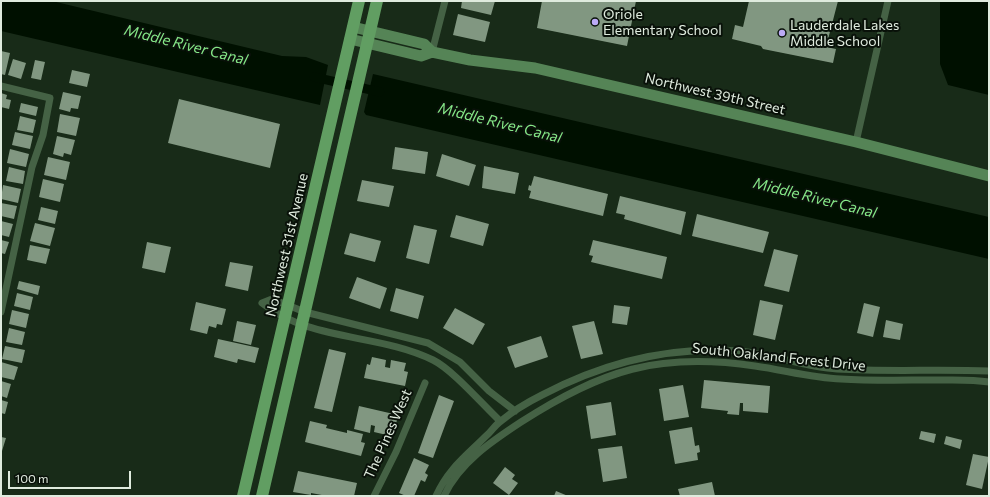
<!DOCTYPE html>
<style>
body{margin:0}
#map{position:relative;width:990px;height:497px;overflow:hidden;background:#182b18;font-family:Commissioner,sans-serif}
canvas{display:block}
.frame{position:absolute;inset:0;border:2px solid #dfebde;pointer-events:none}
.scale{position:absolute;left:8px;top:471px;width:123px;height:18px;box-sizing:border-box;border:2px solid #dfebde;border-top:0;padding-left:5px;font-size:12px;line-height:14px;white-space:nowrap;color:#dfebde;-webkit-text-stroke:3px #091109;paint-order:stroke}
</style>
<div id="map">
<canvas width="990" height="497"></canvas>
<div class="frame"></div>
<div class="scale">100 m</div>
</div>
<script>
const ctx = document.querySelector('canvas').getContext('2d');
ctx.lineJoin = 'round';
function paint(path, color) { ctx.fillStyle = color; ctx.fill(path, 'evenodd'); }
function stroke(path, color, width, dash) { ctx.strokeStyle = color; ctx.lineWidth = width; ctx.lineCap = dash ? 'butt' : 'round'; ctx.setLineDash(dash || []); ctx.stroke(path); }
function write(font, color, halo, rows, align = 'center') {
  ctx.font = font + ' Commissioner,sans-serif'; ctx.lineWidth = 4; ctx.setLineDash([]); ctx.textBaseline = 'middle'; ctx.strokeStyle = halo; ctx.fillStyle = color; for (const [text, x, y, turn = 0] of rows) {
    ctx.save(); ctx.translate(x, y); ctx.rotate((+turn || 0) * Math.PI / 180); ctx.textAlign = isNaN(turn) ? turn : align; if (halo) ctx.strokeText(text, 0, 0); ctx.fillText(text, 0, 0); ctx.restore();
  }
}
const water = new Path2D(`
 M1,1H52L282,56L306,57L328,65L320,105L1,31Z
 M940,1H989V95L948,85L940,64Z
 M373,74L989,217V259L366,115L364,112Z`);
const canal = new Path2D(`
 M314,77L380,92`);
const building = new Path2D(`
 M462,1H495L491,15L461,8Z
 M542,1H636L627,46L537,28Z
 M749,1H838L826,47L836,49L833,63L763,49L761,46L732,39L735,25L743,27Z
 M458,14L490,22L485,42L453,35Z
 M1,51L10,53L5,75L1,74Z
 M13,59L26,63L21,79L8,75Z
 M35,60L45,62L41,80L31,78Z
 M72,70L90,74L87,87L69,83Z
 M63,92L81,96L78,109L71,108L70,112L59,109Z
 M1,93L7,95L6,99L11,100L9,109L1,107Z
 M179,99L280,124L270,168L168,143Z
 M21,103L38,107L36,116L19,112Z
 M60,114L80,118L76,136L57,132Z
 M20,116L36,120L33,133L17,130Z
 M15,132L33,136L30,149L12,145Z
 M57,136L75,140L71,155L64,153L63,157L53,154Z
 M395,147L428,152L425,174L392,169Z
 M10,149L29,154L26,167L7,163Z
 M442,154L476,165L469,186L436,176Z
 M48,157L70,162L66,180L44,175Z
 M484,166L519,173L515,194L482,188Z
 M9,167L25,171L23,184L6,181Z
 M534,176L608,194L603,216L529,198L531,191L528,190L529,185L531,186Z
 M43,179L64,184L60,202L39,197Z
 M362,180L394,186L389,207L357,201Z
 M3,185L21,189L18,203L1,199Z
 M620,196L686,212L681,235L624,219L625,215L616,213Z
 M1,203L17,206L14,219L1,216Z
 M41,207L58,211L55,224L38,220Z
 M697,214L769,232L763,253L692,236Z
 M456,215L489,224L483,246L450,237Z
 M1,221L13,224L9,237L1,235Z
 M35,223L55,228L50,246L30,241Z
 M414,225L437,230L429,264L406,258Z
 M350,233L381,241L375,262L344,254Z
 M1,240L9,242L5,254L1,253Z
 M593,240L667,257L662,279L591,262L593,256L589,255Z
 M147,242L171,247L165,273L142,268Z
 M30,245L50,249L46,264L27,260Z
 M774,249L798,255L789,292L764,286Z
 M230,262L253,266L248,291L225,286Z
 M357,277L387,288L380,309L349,298Z
 M19,281L40,286L38,295L17,289Z
 M396,288L424,296L418,319L390,311Z
 M17,293L33,297L30,310L14,306Z
 M760,300L783,305L775,340L753,335Z
 M196,302L226,309L222,325L217,324L216,328L209,326L207,334L190,330Z
 M864,303L880,307L873,337L857,333Z
 M614,305L630,307L627,325L612,323Z
 M455,308L485,324L473,345L443,328Z
 M12,310L29,314L26,328L9,324Z
 M886,320L903,324L900,340L883,337Z
 M237,321L256,325L251,345L233,341Z
 M594,321L603,354L581,359L572,326Z
 M9,328L25,332L22,345L6,342Z
 M541,336L548,357L515,368L507,347Z
 M218,339L259,348L255,363L238,359L237,363L214,357Z
 M5,346L25,350L22,363L2,359Z
 M329,349L346,353L332,412L314,408Z
 M372,357L386,360L385,367L390,368L391,360L406,363L404,371L408,372L405,386L364,378L367,364L370,365Z
 M1,362L18,367L14,380L1,377Z
 M704,380L770,386L768,413L743,411V403H740L739,415L727,414L728,411L701,408Z
 M1,381L11,384L7,398L1,396Z
 M683,385L689,417L664,421L659,389Z
 M439,395L454,401L433,458L418,453Z
 M1,400L8,402L5,414L1,413Z
 M611,402L616,435L591,439L586,406Z
 M359,406L398,415L395,429L393,428L391,436L374,432L375,426L371,425L370,433L354,429Z
 M310,421L327,425L326,428L347,433V430L363,434L361,442L365,443L361,456L305,442Z
 M692,427L695,446L699,445L700,452L697,453L698,460L675,464L669,431Z
 M921,431L936,434L934,443L919,439Z
 M946,436L962,440L960,449L944,444Z
 M1,437L6,438L2,451H1Z
 M622,446L627,478L603,482L598,449Z
 M973,454L989,457L982,489L966,485Z
 M414,458L429,465L425,473L428,475L425,482L421,480L414,496H406L399,493Z
 M505,467L515,475L512,479L518,483L509,495L493,483Z
 M298,471L357,483L354,496H327L311,493V495L293,492Z
 M712,482L715,496H680L678,489Z
 M556,491L568,496H554Z`);
const street = new Path2D(`
 M432,52L445,1
 M1,86L50,98L43,135L32,167L1,312
 M856,142L888,1
 M500,421C482,404 453,370 433,360C378,333 311,342 262,303L272,299L305,312L428,343L460,362L489,391L515,411
 M374,496L396,452L425,383
 M436,496C448,469 466,456 486,436C491,432 495,425 501,421C513,411 528,402 542,395C603,363 669,346 738,351C771,353 803,367 837,369C888,372 938,369 989,371
 M444,496C459,463 492,441 521,422C602,370 658,352 755,366C784,370 812,378 841,379C872,381 904,380 935,380C953,380 971,379 989,382`);
const secondary = new Path2D(`
 M353,27L424,44L432,52L470,60L535,68L856,142L989,176
 M350,39L421,56L432,52`);
const primary = new Path2D(`
 M243,496L359,1
 M262,496L377,1`);
const markers = [
 [595,22,4,"#bcaaf6"],
 [782,33,4,"#bcaaf6"]
];
const poiNames = [
 ["Oriole",603,14],
 ["Elementary School",603,30],
 ["Lauderdale Lakes",790,25],
 ["Middle School",790,41]
];
const streetNames = [
 ["Northwest 39th Street",715,94,13],
 ["Northwest 31st Avenue",287,245,-77],
 ["South Oakland Forest Drive",779,357,6],
 ["The Pines West",388,434,-66]
];
const waterNames = [
 ["Middle River Canal",186,45,14],
 ["Middle River Canal",500,123,14],
 ["Middle River Canal",815,198,14]
];
paint(water, '#001000');
stroke(canal, '#001000', 9);
paint(building, '#819781');
stroke(street, '#456245', 7);
stroke(secondary, '#558456', 11);
stroke(primary, '#619e62', 12);
for (const [x, y, r, color] of markers) { const dot = new Path2D(); dot.arc(x, y, r, 0, 2 * Math.PI); ctx.fillStyle = color; ctx.fill(dot); stroke(dot, '#091109', 1.5); }
write('14px', '#dfebde', '#091109', poiNames, 'left');
write('14px', '#dfebde', '#091109', streetNames);
write('italic 15px', '#85e687', '#091109', waterNames);
</script>
